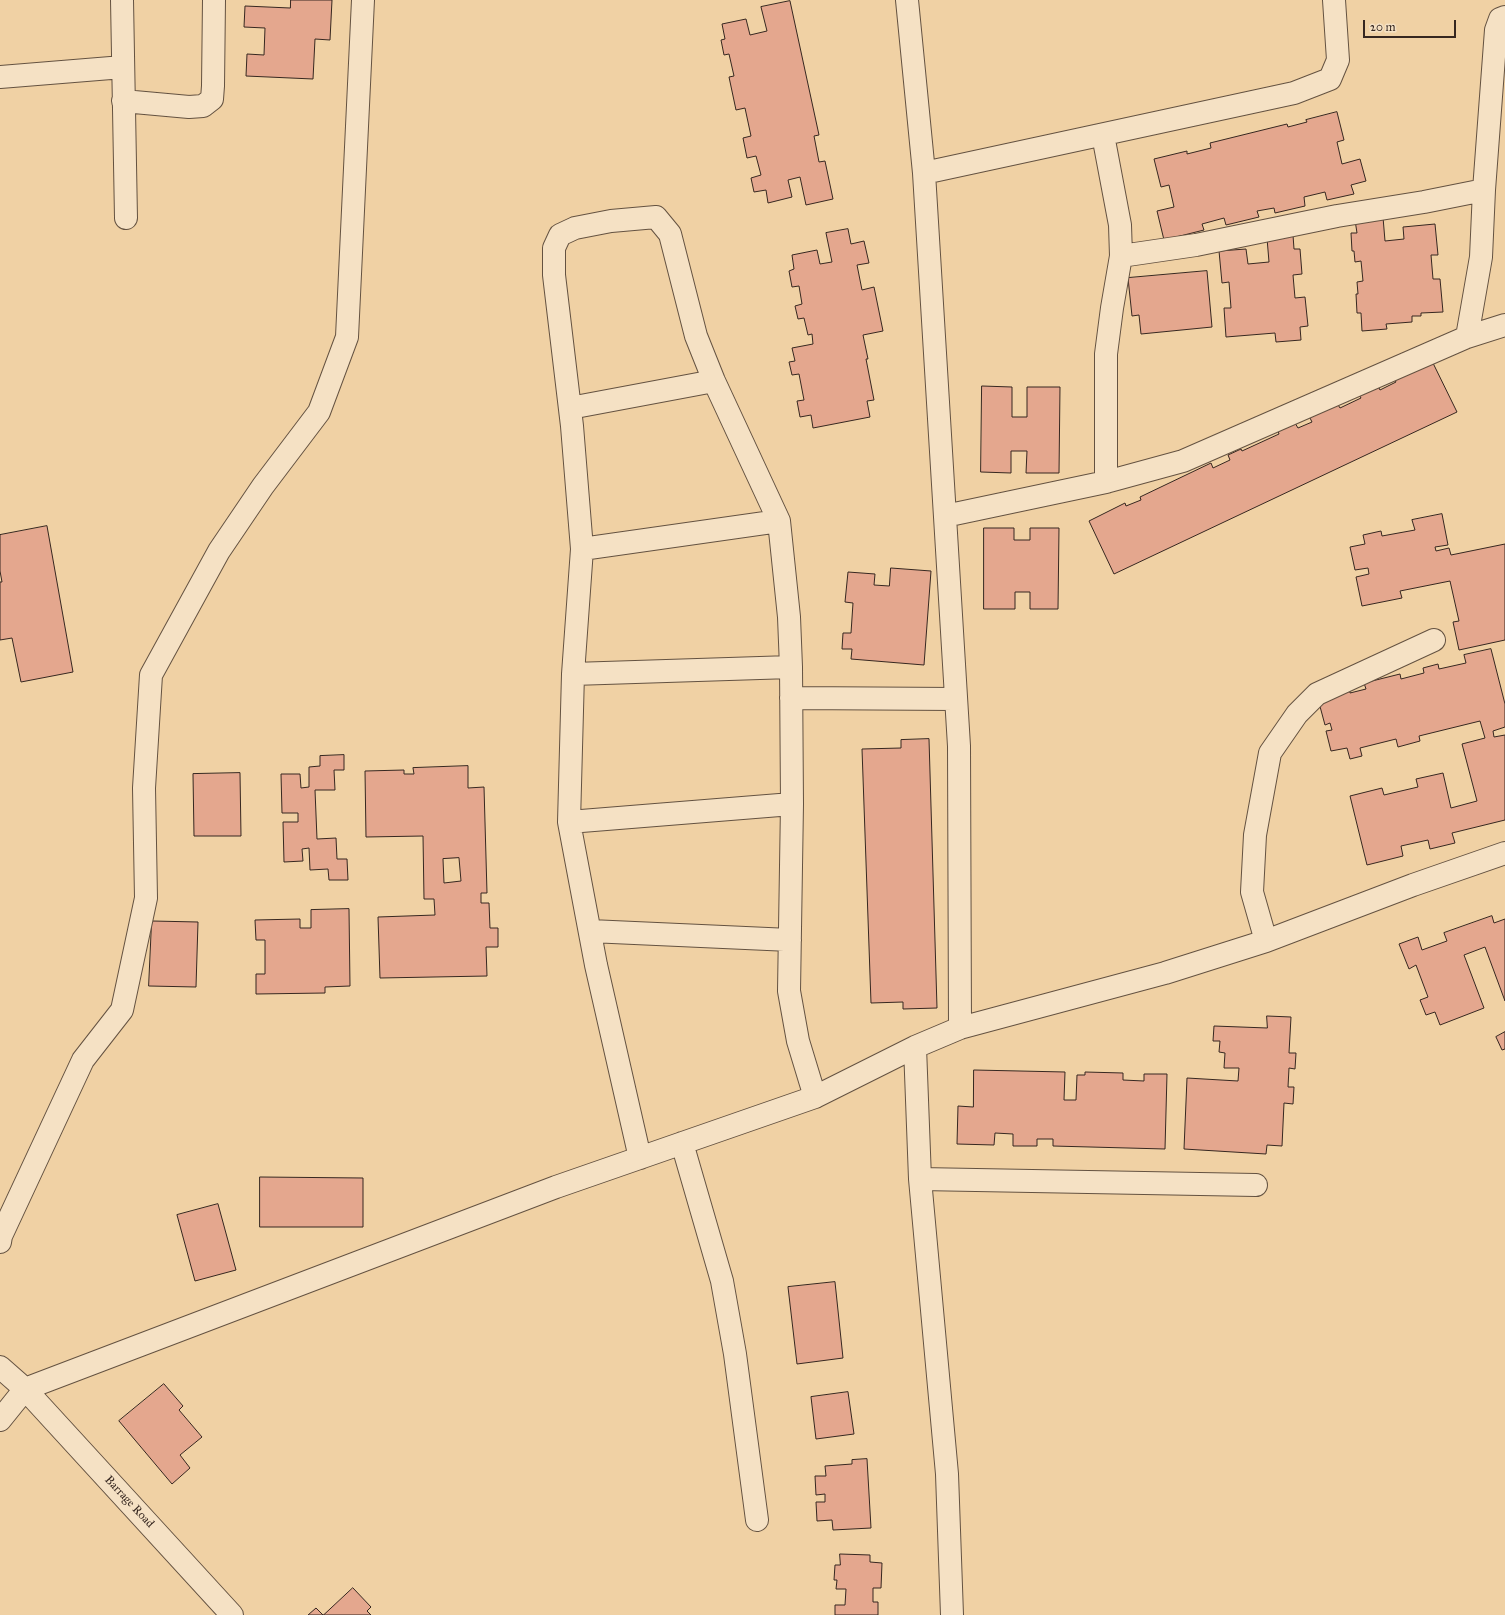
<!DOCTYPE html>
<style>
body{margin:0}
#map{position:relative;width:1505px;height:1615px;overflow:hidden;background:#f0d1a4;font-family:"IM FELL Great Primer",serif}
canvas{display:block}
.scale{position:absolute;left:1363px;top:20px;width:93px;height:18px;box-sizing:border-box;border:2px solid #362720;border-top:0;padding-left:5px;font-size:12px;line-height:14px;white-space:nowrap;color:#362720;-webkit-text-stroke:3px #f5e1c4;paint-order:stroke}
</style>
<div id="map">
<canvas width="1505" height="1615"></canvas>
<div class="scale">20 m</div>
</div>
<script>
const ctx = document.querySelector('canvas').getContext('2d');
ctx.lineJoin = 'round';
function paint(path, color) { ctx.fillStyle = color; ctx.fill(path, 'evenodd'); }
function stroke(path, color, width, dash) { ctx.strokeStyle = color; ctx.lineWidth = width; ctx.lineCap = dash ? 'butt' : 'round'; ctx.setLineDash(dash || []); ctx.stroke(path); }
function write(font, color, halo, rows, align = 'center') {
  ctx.font = font + ' "IM FELL Great Primer",serif'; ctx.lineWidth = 3; ctx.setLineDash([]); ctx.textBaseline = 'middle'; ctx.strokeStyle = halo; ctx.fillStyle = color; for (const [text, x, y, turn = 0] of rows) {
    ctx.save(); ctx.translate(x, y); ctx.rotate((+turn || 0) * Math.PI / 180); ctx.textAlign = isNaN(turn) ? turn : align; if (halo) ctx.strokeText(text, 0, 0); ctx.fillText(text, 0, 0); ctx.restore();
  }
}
const building = new Path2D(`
 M291,0H332L330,40L315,39L313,79L246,76L247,54L264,55L265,28L244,27L245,6L290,8Z
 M790,1L819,135L814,136L819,162L825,161L833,199L806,205L800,177L788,180L792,197L768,203L766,190L754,192L751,178L761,175L756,156L747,158L743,138L751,136L745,108L736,110L729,77L734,76L729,54L724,55L721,40L725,39L722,24L746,19L750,35L767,31L761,7Z
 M1337,112L1344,140L1337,142L1342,164L1360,159L1366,181L1351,185L1354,194L1327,200L1325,192L1304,197L1305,206L1275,213L1274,208L1257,211L1259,217L1226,225L1224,218L1202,224L1204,230L1164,240L1157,211L1174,207L1169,185L1161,187L1154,159L1187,151V154L1211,148L1210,143L1287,124L1288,127L1307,122L1306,120Z
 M1383,217L1385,241L1404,239L1403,227L1435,224L1438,255H1431L1433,279H1440L1443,312L1421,313V316H1412V322L1386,324L1387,329L1362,331L1361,313H1357L1356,294H1358L1357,282L1363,281L1361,261L1355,262L1354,251H1352L1351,233H1357L1355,220Z
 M848,229L851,244L864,241L869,263L857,265L862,290L874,287L883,331L863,335L868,359H866L874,400L867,401L870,417L813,428L811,415L800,417L797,401L804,400L799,374L792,375L789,362L795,361L792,348L813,344L812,334L808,335L804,318L798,319L795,306L802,304L799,286L792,287L789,271L794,269L792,255L817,250L820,264L832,262L826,233Z
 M1293,235L1294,249H1300L1302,274L1293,275L1295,298L1305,297L1308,326L1300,327L1301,340L1276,342L1275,333L1226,337L1224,308H1231L1229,282L1222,283L1219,251L1246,249L1248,264L1269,262L1267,238Z
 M1207,271L1212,327L1141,334L1139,315L1132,316L1128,278Z
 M1431,359L1457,412L1114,574L1089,521L1125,503L1126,506L1141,500L1140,497L1211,463L1213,468L1230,460L1228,455L1241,449L1242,451L1279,434L1278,431L1295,423L1298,428L1312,422L1309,416L1337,403L1340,408L1361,398L1358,393L1377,384L1380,390L1396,382L1393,377Z
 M982,386L1012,387V417H1027V387H1060L1059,473H1026L1027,451H1011V473L981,472Z
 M1442,514L1448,545L1435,547L1436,551L1449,548L1451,555L1505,544V640L1459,650L1453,622L1459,621L1450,581L1400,591L1402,598L1362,606L1356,577L1369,574L1368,568L1355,570L1350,547L1365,544L1363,535L1381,531L1382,536L1415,530L1412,520Z
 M47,526L73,672L21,682L12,638L0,640V582H2L0,571V535Z
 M984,528H1014V540H1030V528H1059L1058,609H1030V592H1015V609H984Z
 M891,568L931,571L924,665L851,659L852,649H842L843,633H851L853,603L845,602L848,572L875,574L874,585L889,586Z
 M1491,649L1505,704V727L1493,731L1494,737L1505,735V820L1452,833L1455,843L1430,849L1428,840L1401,846L1403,856L1367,865L1350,796L1382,788L1384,795L1418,787L1416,779L1443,773L1451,808L1477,801L1462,744L1485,738L1480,721L1419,736L1420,741L1398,747L1396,739L1360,748L1362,756L1350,759L1347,748L1331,751L1326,731L1332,730L1330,723L1325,725L1318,699L1349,687L1350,693L1366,689L1364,683L1400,674L1401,679L1424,673L1423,668L1438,664L1439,669L1466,663L1464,655Z
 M929,739L937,1008L903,1009V1002L871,1003L862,749L901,748V740Z
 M344,755V770H334L335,790H315L317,839L336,838L337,859H347L348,880H329L328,869L310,870L309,848L302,849L303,861L284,862L283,822H298V813H282L281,774H300L301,788L309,787V767L320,766V756Z
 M468,766V788L484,787L487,893H481V903H489L490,928H498V947H486L487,976L380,978L378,917L435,915L434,899H424L423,836L366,837L365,771L404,770V774H414L413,768ZM459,858L461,881L444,883L443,859Z
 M240,773L241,836H194L193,774Z
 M349,909L350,986L325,987V993L256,994V974H265V940H256L255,920L300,919V928H311V910Z
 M1492,916L1494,923L1505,919V1001L1485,947L1464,955L1484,1008L1440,1025L1435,1012L1426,1015L1420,1000L1428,997L1416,965L1409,969L1399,944L1418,937L1422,950L1447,941L1444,933Z
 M152,921L198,922L196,987L149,986Z
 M1267,1016L1291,1017L1289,1053H1296L1295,1069L1289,1068L1288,1087H1294L1293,1104L1284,1103L1282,1146L1267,1145L1266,1154L1184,1149L1187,1078L1238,1081L1239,1068H1224L1225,1053L1219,1052L1220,1041H1213L1214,1026L1267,1028Z
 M1505,1032V1049L1502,1050L1496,1037Z
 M974,1070L1065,1072L1064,1100H1076L1077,1075H1085V1072L1123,1073V1080L1144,1081V1074H1167L1165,1149L1053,1146V1139H1037V1146H1013V1134L995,1133L994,1145L957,1144L958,1106L973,1107Z
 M260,1177L363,1178V1227H260Z
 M218,1204L236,1270L195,1281L177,1215Z
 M835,1282L843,1358L797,1364L788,1287Z
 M164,1384L183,1406L179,1410L202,1437L180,1455L190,1468L172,1484L119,1421Z
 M848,1392L854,1434L816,1439L811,1397Z
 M867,1459L871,1528L833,1530L832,1520L817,1521L816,1502H825V1494L816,1495L815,1476H826L825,1466L852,1464V1460Z
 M840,1554L870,1555V1562L882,1563L881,1588H873V1602H878V1615H835V1605H845L846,1589H836L837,1580H834L835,1565H840Z
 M353,1588L371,1607L367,1611L371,1615H308L316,1608L323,1615Z`);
const minor = new Path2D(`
 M122,0L126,218
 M907,0L924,173L959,746L960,1028
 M0,77L123,67
 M123,101L189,107L203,106L212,99L213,86L214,0
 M1103,135L1120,225L1121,256L1112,308L1106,354V482
 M924,173L1294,93L1330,79L1338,60L1334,0
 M1121,256L1196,245L1337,216L1424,202L1484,190
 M1467,337L1481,257L1484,190L1496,30L1500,19L1505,17
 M570,408L714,381
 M945,516L1106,482L1183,461L1467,337L1505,325
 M582,549L779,521
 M573,674L791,667
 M791,698L956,699
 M569,822L792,804
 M590,931L790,940
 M1266,941L1252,892L1255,835L1270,753L1297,714L1317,694L1434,640
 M915,1047L920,1179L947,1474L952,1615
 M682,1143L722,1281L735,1354L757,1520
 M640,1158L596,965L569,822L573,674L582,549L572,426L554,275V248L560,235L575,228L611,221L656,217L670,234L696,336L714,381L779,521L789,617L791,667L792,804L789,991L798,1041L815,1097
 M920,1179L1256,1185
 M0,1242L1,1236L83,1060L122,1010L146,898L144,788L151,675L219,551L263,486L319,412L347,337L363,0
 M0,1367L25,1389L232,1615
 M0,1420L25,1389L556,1187L815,1097L915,1047L960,1028L1165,973L1266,941L1413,885L1505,853`);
const streetNames = [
 ["Barrage Road",129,1502,47]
];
paint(building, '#e4a78e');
stroke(building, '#362720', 1);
stroke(minor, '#645241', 24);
stroke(minor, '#f5e1c4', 22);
write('12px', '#362720', '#f5e1c4', streetNames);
</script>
